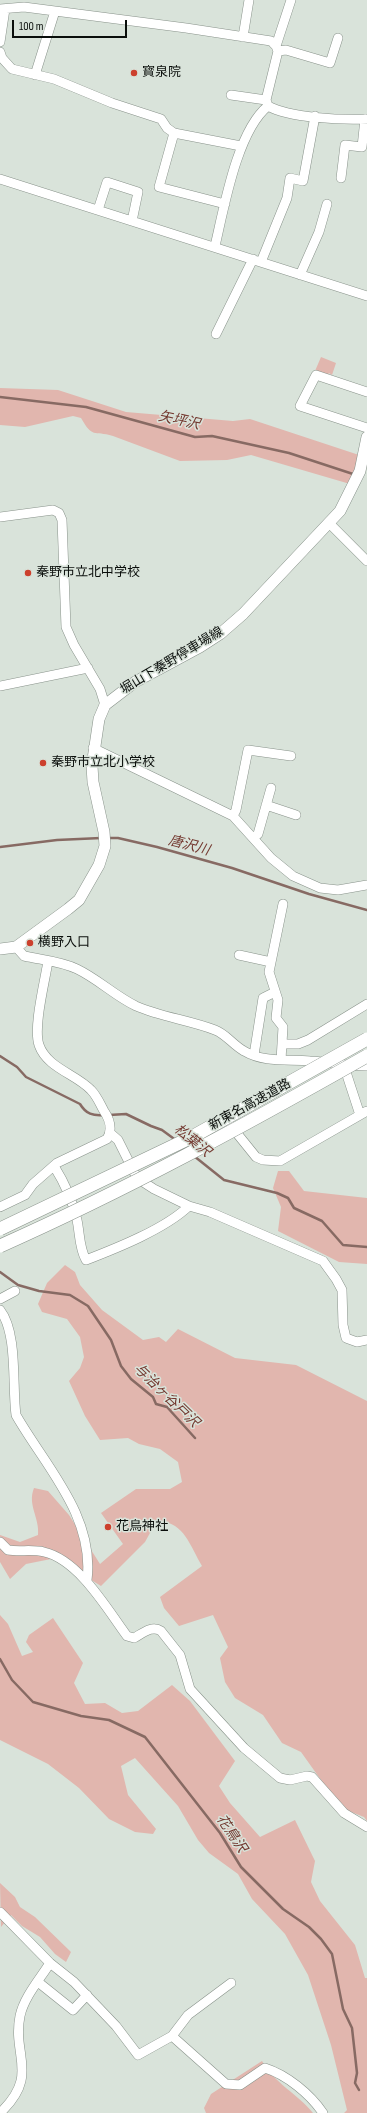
<!DOCTYPE html>
<meta charset="utf-8">
<style>
body{margin:0}
#map{position:relative;width:367px;height:2113px;overflow:hidden;background:#d9e3da;font-family:"Sofia Sans Condensed",sans-serif}
canvas{display:block}
.scale{position:absolute;left:12px;top:20px;width:115px;height:18px;box-sizing:border-box;border:2px solid #0a0e0b;border-top:0;padding-left:5px;font-size:12px;line-height:14px;white-space:nowrap;color:#0a0e0b;-webkit-text-stroke:3px #d9e3da;paint-order:stroke}
</style>
<div id="map">
<canvas width="367" height="2113"></canvas>
<div class="scale">100 m</div>
</div>
<script>
const ctx = document.querySelector('canvas').getContext('2d');
ctx.lineJoin = 'round';
function paint(path, color) { ctx.fillStyle = color; ctx.fill(path, 'evenodd'); }
function stroke(path, color, width, dash) { ctx.strokeStyle = color; ctx.lineWidth = width; ctx.lineCap = dash ? 'butt' : 'round'; ctx.setLineDash(dash || []); ctx.stroke(path); }
function write(font, color, halo, rows, align = 'center') {
  ctx.font = font + ' "Sofia Sans Condensed","Noto Sans JP",sans-serif'; ctx.lineWidth = 3; ctx.setLineDash([]); ctx.textBaseline = 'middle'; ctx.strokeStyle = halo; ctx.fillStyle = color; for (const [text, x, y, turn = 0] of rows) {
    ctx.save(); ctx.translate(x, y); ctx.rotate((+turn || 0) * Math.PI / 180); ctx.textAlign = isNaN(turn) ? turn : align; if (halo) ctx.strokeText(text, 0, 0); ctx.fillText(text, 0, 0); ctx.restore();
  }
}
const green = new Path2D(`
 M321,357L336,363L332,375L329,373L328,375L315,371Z
 M0,388L58,390L126,412L233,421L250,419L359,455L350,484L251,455L227,460L180,461L113,436C93,430 93,439 81,418L73,416L25,427L0,425Z
 M278,1171H289L304,1191L367,1198V1264L339,1262L278,1231L281,1207L273,1188Z
 M65,1265L75,1272L80,1285L102,1310L143,1340L159,1337L166,1342L178,1329L235,1358L296,1365L367,1401V1821L364,1817L341,1808L301,1752L282,1743L263,1715L235,1698L225,1682L220,1658L228,1647L213,1615L179,1626L164,1608L160,1597L202,1566C190,1546 183,1519 156,1522L145,1542L101,1586L56,1558L26,1564L10,1579L0,1562V1535L20,1542L38,1535C40,1518 27,1505 34,1488L48,1491L69,1515L100,1564L123,1544L101,1513L136,1489H170L182,1482L178,1462L160,1449L139,1444L128,1438L100,1440L85,1416L69,1381L80,1368L84,1357L80,1337L67,1319L42,1312L38,1304L47,1283Z
 M0,1615L8,1624L22,1656L33,1652L26,1642L29,1635L53,1618L83,1663L74,1683L85,1704L105,1703L122,1713L138,1711L172,1685L190,1701L235,1761L219,1786L230,1803L260,1837L295,1820L315,1861L311,1882L320,1901L355,1945L365,1978H367V2113H344L347,2110L331,2045L308,1975L285,1934L252,1899L238,1874L209,1853L198,1840L178,1806L135,1758L121,1766L128,1795L156,1829L153,1834L135,1832L109,1819L79,1788L48,1764L0,1740Z
 M0,1883L15,1897L20,1907L35,1917L71,1952L66,1962L55,1954L40,1937L22,1926L11,1915L1,1927Z
 M262,2061C274,2083 298,2094 313,2113H206L204,2108L211,2094Z`);
const stream = new Path2D(`
 M0,397L86,407L195,437L212,436L289,453L353,474
 M108,838H118L157,847L232,868L309,894L367,910
 M0,847L57,840L101,838
 M0,1056L17,1067L26,1077L80,1104C86,1114 93,1116 104,1115
 M109,1115L126,1114L151,1126L162,1130L177,1141
 M194,1156L224,1180L277,1193L288,1198L294,1208L322,1221L343,1245L367,1247
 M0,1272L18,1285L39,1291L70,1295L88,1306L111,1340L121,1366L131,1379L153,1397L156,1404L167,1407L195,1438
 M0,1659L12,1680L33,1702L81,1716L109,1720L145,1737L220,1833L241,1867L283,1909L309,1927L321,1939L332,1954L343,2009L352,2028L357,2073L355,2083L359,2090`);
const minor = new Path2D(`
 M0,9L24,7L186,28L271,41L276,46L278,51L266,100L268,106
 M243,37L249,0
 M0,42L5,9
 M276,46L291,0
 M278,51L286,50L330,63L338,38
 M0,52L2,58L12,69L54,79L112,103L161,119L167,128L174,133L241,146
 M35,75L55,11
 M231,95L266,100
 M268,106C290,118 341,120 367,119
 M174,133L159,187L225,204
 M341,178L345,145L362,147L365,119
 M0,179L367,296
 M98,210L107,182L138,192L132,221
 M215,246C224,208 237,131 268,106
 M261,262L287,198L290,178L303,181L315,116
 M300,275L319,232L327,204
 M216,334L253,259
 M367,392L316,375L300,406L367,428
 M0,517L53,510L59,513L62,520L66,627L74,645L100,689L105,705
 M329,523L367,561
 M0,686L88,668
 M93,748L233,816L271,858L293,876L320,888L338,890L367,885
 M266,805L296,815
 M233,816L236,810L248,750L291,756
 M253,838L258,834L271,788
 M16,947L24,956C42,960 60,961 77,969C98,979 115,996 136,1006C161,1017 189,1020 215,1030C226,1034 233,1045 244,1051C264,1063 288,1059 310,1061C329,1062 347,1066 367,1066
 M239,955L271,962
 M282,1044H298L308,1040L367,1004
 M254,1055L263,998L275,992
 M281,1060L283,1027L276,1018L278,1000L269,972L283,904
 M344,1066L360,1115
 M231,1126L256,1157L263,1160L280,1161L367,1111
 M110,1133L118,1140L137,1178L154,1189L189,1206L210,1212L323,1261L336,1279L342,1290L343,1325L346,1338L357,1342L367,1340
 M54,1166C64,1182 73,1202 77,1220C80,1234 79,1248 86,1260C117,1248 165,1229 189,1206
 M0,1207L25,1195L33,1184L57,1163L107,1139C113,1129 110,1120 104,1111C100,1104 97,1096 91,1090C76,1074 47,1068 39,1045C33,1027 45,981 48,961
 M0,1299L15,1291
 M0,1310C18,1333 12,1386 16,1415C45,1466 95,1516 87,1580
 M0,1542L8,1550C20,1552 32,1549 44,1552C79,1560 107,1609 127,1636L134,1638C143,1633 152,1625 161,1631L180,1655L190,1689L244,1748L280,1778L290,1780L307,1776L312,1777L344,1813L367,1827
 M0,1912L50,1963L74,1982L116,2026L138,2055L172,2036L226,2084L240,2085L265,2068C287,2075 310,2094 323,2113
 M38,1982L73,2010L87,1995
 M172,2036L188,2015L231,1983
 M0,2113C40,2075 12,2056 20,2016C24,1997 40,1979 50,1963`);
const major = new Path2D(`
 M0,949L16,947L68,909L79,900L99,865L105,846L104,832L93,782L92,766L99,719L105,705L135,682L200,647L220,634L243,614L340,511L360,471L367,437`);
const highwayBridge = new Path2D(`
 M0,1229L192,1137L367,1039
 M0,1246C126,1190 247,1124 367,1056`);
const markers = [
 [134,73,4,"#cc402d"],
 [28,573,4,"#cc402d"],
 [43,763,4,"#cc402d"],
 [30,943,4,"#cc402d"],
 [108,1527,4,"#cc402d"]
];
const poiNames = [
 ["寳泉院",142,73],
 ["秦野市立北中学校",36,573],
 ["秦野市立北小学校",51,763],
 ["横野入口",38,943],
 ["花鳥神社",116,1527]
];
const streetNames = [
 ["堀山下秦野停車場線",172,661,-31],
 ["新東名高速道路",250,1105,-29]
];
const waterNames = [
 ["矢坪沢",179,421,12],
 ["唐沢川",189,846,15],
 ["松葉沢",192,1141,39],
 ["与治ヶ谷戸沢",166,1396,44],
 ["花鳥沢",231,1834,56]
];
paint(green, '#e1b6ae');
stroke(stream, '#876a63', 2.5);
stroke(minor, '#88928a', 10);
stroke(major, '#88928a', 12);
stroke(minor, '#fff', 9);
stroke(major, '#fff', 11);
stroke(highwayBridge, '#88928a', 14, []);
stroke(highwayBridge, '#fff', 13);
for (const [x, y, r, color] of markers) { const dot = new Path2D(); dot.arc(x, y, r, 0, 2 * Math.PI); ctx.fillStyle = color; ctx.fill(dot); stroke(dot, '#d9e3da', 1.5); }
write('13px', '#0a0e0b', '#d9e3da', poiNames, 'left');
write('13px', '#0a0e0b', '#d9e3da', streetNames);
write('italic 14px', '#73382f', '#d9e3da', waterNames);
</script>
